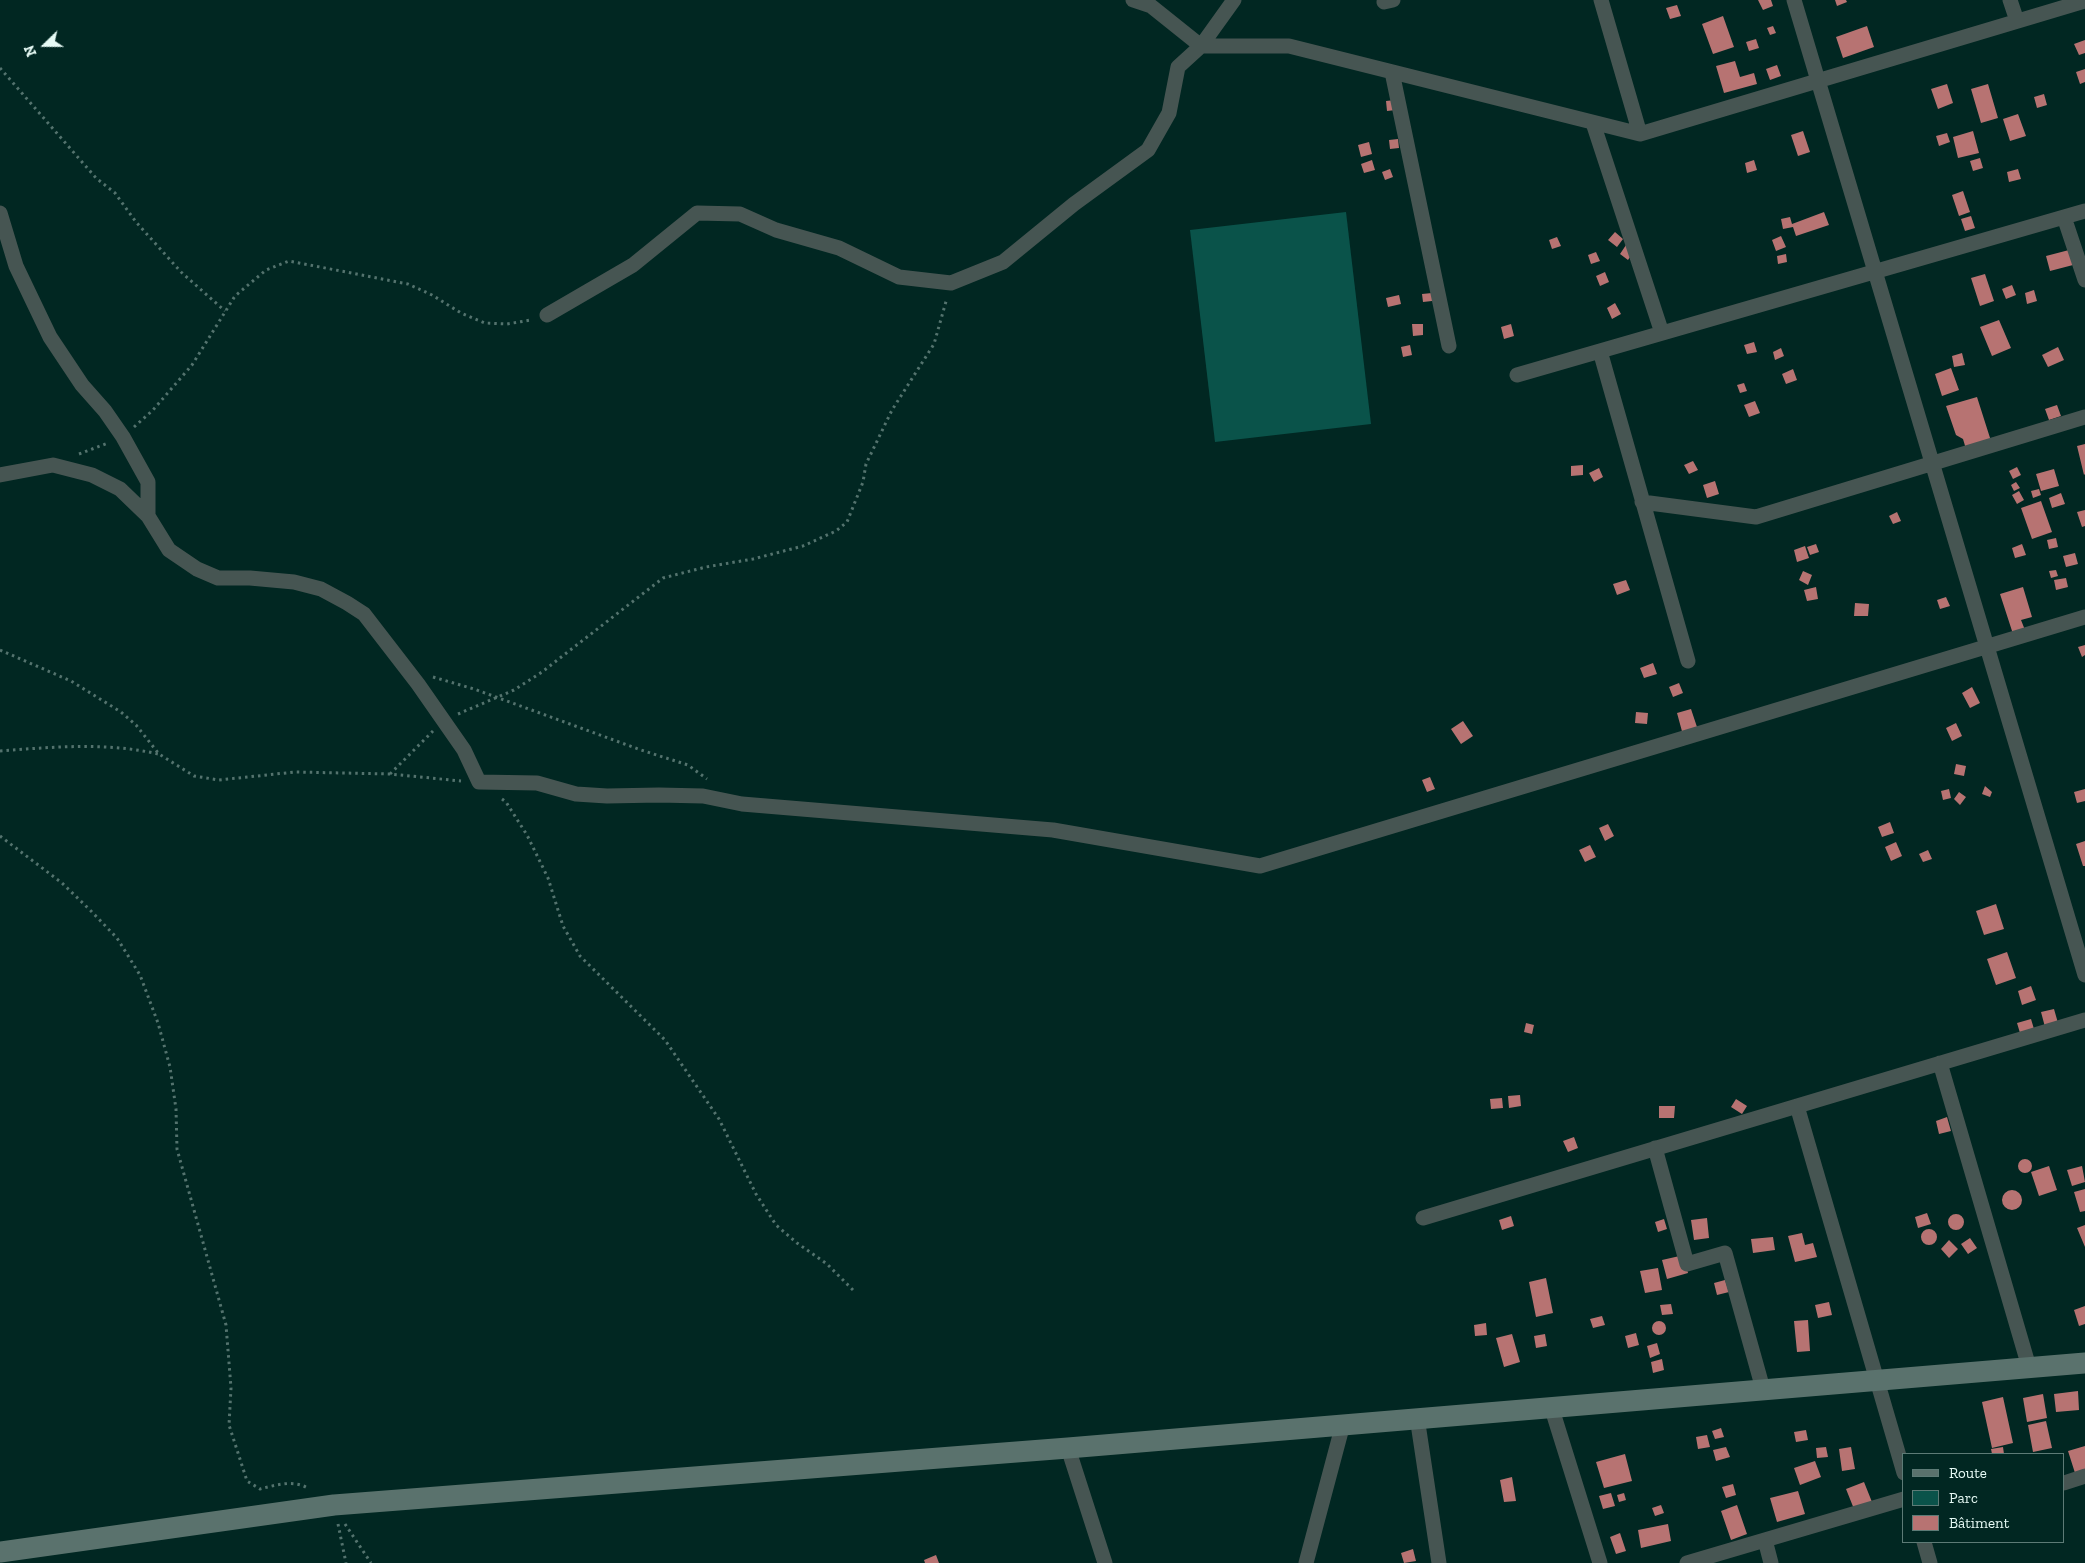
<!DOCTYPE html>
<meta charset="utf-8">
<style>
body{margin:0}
#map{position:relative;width:2085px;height:1563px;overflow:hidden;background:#012722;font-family:"Zilla Slab",serif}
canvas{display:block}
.legend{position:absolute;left:1902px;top:1453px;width:162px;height:90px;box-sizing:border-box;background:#012722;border:1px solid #5d7b76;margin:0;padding:6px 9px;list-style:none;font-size:15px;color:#e6faf5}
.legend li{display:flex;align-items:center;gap:10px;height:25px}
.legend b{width:25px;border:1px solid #5d7b76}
.north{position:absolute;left:20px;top:20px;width:50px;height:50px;-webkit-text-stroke:4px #012722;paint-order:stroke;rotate:248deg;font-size:14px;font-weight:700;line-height:20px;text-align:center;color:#e6faf5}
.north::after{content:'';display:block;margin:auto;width:18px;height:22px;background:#e6faf5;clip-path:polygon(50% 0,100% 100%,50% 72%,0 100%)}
</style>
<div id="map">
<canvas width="2085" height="1563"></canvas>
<ul class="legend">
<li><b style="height:6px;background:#5a726d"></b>Route</li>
<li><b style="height:14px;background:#0a534a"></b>Parc</li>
<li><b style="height:14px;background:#b77372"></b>Bâtiment</li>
</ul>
<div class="north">N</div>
</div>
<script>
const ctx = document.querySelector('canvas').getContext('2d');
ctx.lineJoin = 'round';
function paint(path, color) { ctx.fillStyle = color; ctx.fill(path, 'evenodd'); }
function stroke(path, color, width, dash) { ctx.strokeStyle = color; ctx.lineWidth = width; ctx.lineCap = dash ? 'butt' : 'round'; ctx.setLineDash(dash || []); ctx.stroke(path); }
const green = new Path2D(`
 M1346,212L1371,424L1215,442L1190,230Z`);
const building = new Path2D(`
 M1758,0H1771L1773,6L1763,10Z
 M1835,0H1846L1847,2L1837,6Z
 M1677,5L1681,16L1670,19L1666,8Z
 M1723,16L1734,47L1713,54L1702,24Z
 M1773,26L1776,33L1770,35L1767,28Z
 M1867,26L1874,47L1843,58L1836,37Z
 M1756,39L1759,48L1749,51L1746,42Z
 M2085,40V53L2079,55L2074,44Z
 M1735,61L1740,77L1754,73L1757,84L1724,93L1716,66Z
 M1777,65L1781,76L1770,80L1766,69Z
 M2085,69V82L2080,84L2076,72Z
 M1947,84L1953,103L1938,109L1931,89Z
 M1988,84L1998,118L1981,123L1971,89Z
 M2044,94L2047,105L2037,108L2034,97Z
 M1395,100L1396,110L1387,111L1386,101Z
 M2018,114L2026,136L2010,141L2003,119Z
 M1803,131L1810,152L1798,156L1791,135Z
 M1973,131L1979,153L1958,158L1953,137Z
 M1947,133L1950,142L1939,146L1936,136Z
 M1398,139L1399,148L1390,149L1389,140Z
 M1369,142L1372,154L1361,157L1358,145Z
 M1980,158L1983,168L1973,171L1970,161Z
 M1372,160L1375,170L1364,173L1361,164Z
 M1754,160L1757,170L1747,173L1745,163Z
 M1390,169L1393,177L1385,180L1382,172Z
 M2018,169L2021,179L2009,182L2007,172Z
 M1963,191L1970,212L1959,216L1952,195Z
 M1824,212L1829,225L1796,236L1793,227L1783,229L1781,219L1790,217L1792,224Z
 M1971,216L1975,228L1965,231L1961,219Z
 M1615,232L1623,239L1617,247L1608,240Z
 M1781,236L1786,247L1776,251L1772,240Z
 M1557,237L1561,246L1552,249L1549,240Z
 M1626,245L1634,251L1628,260L1620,254Z
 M2069,250L2073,265L2050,271L2046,256Z
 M1596,252L1600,261L1591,264L1588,255Z
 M1786,254L1787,262L1778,264L1777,256Z
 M1605,272L1609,282L1600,286L1596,276Z
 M1985,274L1994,301L1980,306L1971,278Z
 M2012,285L2016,295L2006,299L2002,289Z
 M2034,290L2037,301L2027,304L2025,293Z
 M1432,293V301L1423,302L1422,294Z
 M1399,295L1401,304L1388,307L1386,298Z
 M1615,303L1621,314L1612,319L1607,308Z
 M1999,320L2011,348L1992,356L1980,327Z
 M1412,324H1423V335L1413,336Z
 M1511,324L1514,336L1504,339L1501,327Z
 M1754,342L1757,352L1747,354L1744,345Z
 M1410,345L1412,355L1403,357L1401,347Z
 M2058,347L2064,360L2048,367L2042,355Z
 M1781,348L1784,356L1775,360L1773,352Z
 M1962,353L1965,365L1954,367L1952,356Z
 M1951,368L1959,390L1942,396L1935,374Z
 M1793,369L1797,380L1786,384L1782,374Z
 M1744,383L1747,391L1740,393L1737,385Z
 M1977,397L1991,441L1966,449L1963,439L1956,435L1946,406Z
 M1755,401L1760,413L1749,417L1744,405Z
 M2057,405L2061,416L2049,420L2045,409Z
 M2085,444V474L2084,475L2077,446Z
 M1693,461L1698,470L1689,474L1684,465Z
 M1583,465V475L1571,476V466Z
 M2017,467L2021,475L2013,479L2009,471Z
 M1599,468L1603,477L1594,482L1589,473Z
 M2054,469L2059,486L2041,491L2036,474Z
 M1715,481L1719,494L1707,498L1703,485Z
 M2016,482L2020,488L2014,491L2011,485Z
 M2039,489L2041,495L2033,498L2031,491Z
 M2019,491L2024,500L2017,504L2012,495Z
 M2061,493L2065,504L2052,508L2049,498Z
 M2041,501L2052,532L2032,539L2021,508Z
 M2085,510V526L2082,527L2077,512Z
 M1897,512L1901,521L1893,524L1889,516Z
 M2056,538L2058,547L2049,549L2047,540Z
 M1816,544L1819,552L1810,555L1807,547Z
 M2022,544L2026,555L2015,558L2012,548Z
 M1805,546L1809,558L1797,562L1794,550Z
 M2075,553L2078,564L2066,567L2063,556Z
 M2056,570L2058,576L2051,578L2049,571Z
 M1803,571L1812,575L1808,585L1799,580Z
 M2066,578L2068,587L2056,590L2054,580Z
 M1626,580L1630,590L1617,595L1613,584Z
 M1816,587L1818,599L1807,601L1804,590Z
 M2023,587L2032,617L2021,620L2025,630L2013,634L2000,594Z
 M1946,597L1950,606L1940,609L1937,600Z
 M1855,603L1869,604L1868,616H1854Z
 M2085,645V655L2082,657L2078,647Z
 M1653,663L1657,674L1644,678L1640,668Z
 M1679,683L1683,693L1673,697L1669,687Z
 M1972,687L1980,703L1970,708L1962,693Z
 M1691,709L1698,730L1683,735L1677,713Z
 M1636,712L1648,713L1647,724L1635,723Z
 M1463,721L1473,736L1461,744L1451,729Z
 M1956,723L1962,736L1952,741L1946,728Z
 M1956,764L1966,766L1964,776L1954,774Z
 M1430,777L1435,789L1427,792L1422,780Z
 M1985,786L1992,792L1990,797L1982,794Z
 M1949,789L1951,798L1943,800L1941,791Z
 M2085,789V801L2077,803L2074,792Z
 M1959,792L1966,797L1960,805L1954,799Z
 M1890,822L1894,833L1882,837L1878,827Z
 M1608,824L1614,836L1605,841L1599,828Z
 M2085,841V866H2083L2076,844Z
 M1896,842L1902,856L1891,861L1885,847Z
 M1590,845L1596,857L1585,862L1579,850Z
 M1928,850L1932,859L1923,862L1919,854Z
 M1996,904L2004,929L1984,935L1976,911Z
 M2007,952L2016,978L1996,985L1987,959Z
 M2031,986L2036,1000L2022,1005L2018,991Z
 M2054,1009L2058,1023L2045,1027L2041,1012Z
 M2031,1019L2034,1029L2020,1033L2017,1023Z
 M1526,1023L1534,1025L1532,1034L1524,1032Z
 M1520,1095L1521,1106L1509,1108L1508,1096Z
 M1502,1098L1503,1108L1491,1109L1490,1099Z
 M1736,1099L1747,1106L1742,1114L1731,1107Z
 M1659,1106H1675L1674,1118H1659Z
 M1947,1117L1951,1131L1939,1134L1936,1121Z
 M1574,1137L1578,1148L1568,1152L1563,1141Z
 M2018 1166a7 7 0 1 1 14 0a7 7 0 1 1-14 0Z
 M2049,1166L2057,1190L2039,1196L2031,1172Z
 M2082,1166L2085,1182L2072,1186L2067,1170Z
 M2085,1189V1211L2080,1212L2074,1192Z
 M2002 1200a10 10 0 1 1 20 0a10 10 0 1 1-20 0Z
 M1927,1213L1931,1224L1918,1228L1915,1217Z
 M1948 1222a8 8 0 1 1 16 0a8 8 0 1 1-16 0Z
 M1511,1216L1514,1226L1502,1230L1499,1220Z
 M1707,1218L1709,1238L1694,1240L1691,1220Z
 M1664,1219L1667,1229L1658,1232L1655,1222Z
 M2085,1225V1247L2077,1228Z
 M1921 1237a8 8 0 1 1 16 0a8 8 0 1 1-16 0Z
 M1802,1233L1805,1245L1813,1243L1817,1257L1795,1262L1788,1236Z
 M1773,1237L1775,1250L1753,1253L1751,1239Z
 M1970,1238L1977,1248L1968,1254L1961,1244Z
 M1949,1240L1958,1249L1949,1258L1941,1249Z
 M1684,1255L1688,1273L1667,1279L1662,1260Z
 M1658,1268L1662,1290L1645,1293L1640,1271Z
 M1546,1278L1553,1313L1536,1317L1529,1282Z
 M1725,1280L1729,1292L1717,1295L1714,1283Z
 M1829,1302L1832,1315L1818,1318L1815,1305Z
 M1671,1304L1673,1314L1662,1315L1660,1305Z
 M2085,1306V1324L2079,1326L2074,1310Z
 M1602,1316L1605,1325L1593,1328L1590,1319Z
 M1808,1320L1810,1351L1797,1352L1794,1321Z
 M1652 1328a7 7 0 1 1 14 0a7 7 0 1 1-14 0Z
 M1486,1323L1487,1335L1475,1336L1474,1325Z
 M1636,1333L1639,1345L1628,1348L1625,1336Z
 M1512,1334L1520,1362L1504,1367L1496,1338Z
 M1545,1334L1547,1346L1536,1348L1534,1336Z
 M1657,1343L1660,1354L1650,1358L1647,1346Z
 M1662,1359L1664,1370L1653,1373L1651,1362Z
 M2078,1391L2079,1410L2056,1412L2054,1394Z
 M2043,1394L2047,1418L2027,1422L2023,1398Z
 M2003,1397L2013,1443L1992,1448L1982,1402Z
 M2046,1421L2052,1448L2033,1452L2028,1425Z
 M1721,1428L1724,1437L1715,1439L1712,1431Z
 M1806,1430L1808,1440L1796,1442L1794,1432Z
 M1707,1435L1710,1447L1698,1449L1696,1437Z
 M2085,1446V1469L2075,1473L2068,1451Z
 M1726,1447L1730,1457L1716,1461L1713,1450Z
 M1826,1447L1828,1457L1817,1458L1816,1448Z
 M1851,1447L1855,1469L1842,1471L1839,1449Z
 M2003,1447L2004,1454H1992L1991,1449Z
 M1625,1454L1632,1481L1604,1488L1596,1462Z
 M1815,1461L1821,1477L1800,1485L1794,1468Z
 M1512,1477L1516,1501L1504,1502L1500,1480Z
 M1864,1482L1872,1502L1854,1509L1846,1489Z
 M1733,1484L1736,1495L1726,1498L1722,1487Z
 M1798,1491L1805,1514L1777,1522L1770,1498Z
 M1611,1493L1615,1506L1603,1509L1599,1496Z
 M1624,1493L1626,1500L1619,1502L1617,1495Z
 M1661,1505L1664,1513L1655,1516L1652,1508Z
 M1737,1505L1747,1534L1731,1540L1721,1511Z
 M1668,1524L1671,1541L1641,1548L1638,1530Z
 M1620,1533L1626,1551L1616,1554L1610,1537Z
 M1413,1549L1416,1561L1404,1563L1401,1553Z
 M936,1555L939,1563H925L924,1560Z`);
const path = new Path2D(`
 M0,68L96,178L115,193L136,222L181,272L225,311
 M134,427L153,410L192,365L235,296L266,270L289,261L408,284L432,295L461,313L485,323L507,324L531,320
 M79,454L108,443
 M0,650L71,681L121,712L136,725L159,754L194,776L219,780L295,772L343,773L390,774L461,781
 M433,677L474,689L641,750L688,765L707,779
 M458,714L514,690L542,672L663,578L706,567L753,559L803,546L836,531L847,522L863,482L866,464L892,410L934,344L947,298
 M0,751C53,747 106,742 158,754
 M390,774L433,731
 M502,799L506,802L527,835L548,878L563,926L580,956L665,1040L719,1119L756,1194L776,1225L797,1243L827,1264L853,1290
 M0,836L62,883L91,911L117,938L140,975L158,1023L170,1067L176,1109L177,1149L226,1325L231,1388L229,1425L247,1481L260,1489C276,1485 295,1479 309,1489
 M338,1524L346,1563
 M345,1524L371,1563`);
const minor = new Path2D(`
 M1133,0L1151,6L1201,46H1289L1640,134L2085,1
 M1601,0L1640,134
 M1794,0L2085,975
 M2010,0L2017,21
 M1384,2L1393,0
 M1392,72L1449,346
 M1593,123L1662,333
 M0,213L16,266L50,337L82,385L105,411L123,437L148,482V516
 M2064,217L2085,280
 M547,315L633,265L697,213L740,214L776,230L839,248L899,277L951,283L1003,262L1074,204L1148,150L1169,113L1178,67L1201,46L1234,0
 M1600,351L1688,661
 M1517,375L2085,211
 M0,475L53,465L92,475L120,489L148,516L169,550L197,569L218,578H250L294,582L321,589L347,603L364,614L418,684L464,750L479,782L537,783L576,794L607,796L659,795L703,796L742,804L1053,830L1260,866L2085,617
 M1642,502L1756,517L2085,417
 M1940,1063L2029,1367
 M1797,1106L1904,1473
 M1655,1148L1687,1264L1725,1253L1763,1389
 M1423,1218L2085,1020
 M1551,1406L1600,1563
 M1417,1417L1439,1563
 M1068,1448L1105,1563
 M2064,1483L2085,1476
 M1765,1540L1771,1563
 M1924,1542L1930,1563
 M1306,1563L1343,1424
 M1687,1563L1904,1499`);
const secondary = new Path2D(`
 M0,1552L334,1505L1068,1448L2085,1363`);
paint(green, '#0a534a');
paint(building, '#b77372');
stroke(path, '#54736e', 3, [2.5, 4]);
stroke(minor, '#465552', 15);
stroke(secondary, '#5a726d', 21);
</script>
